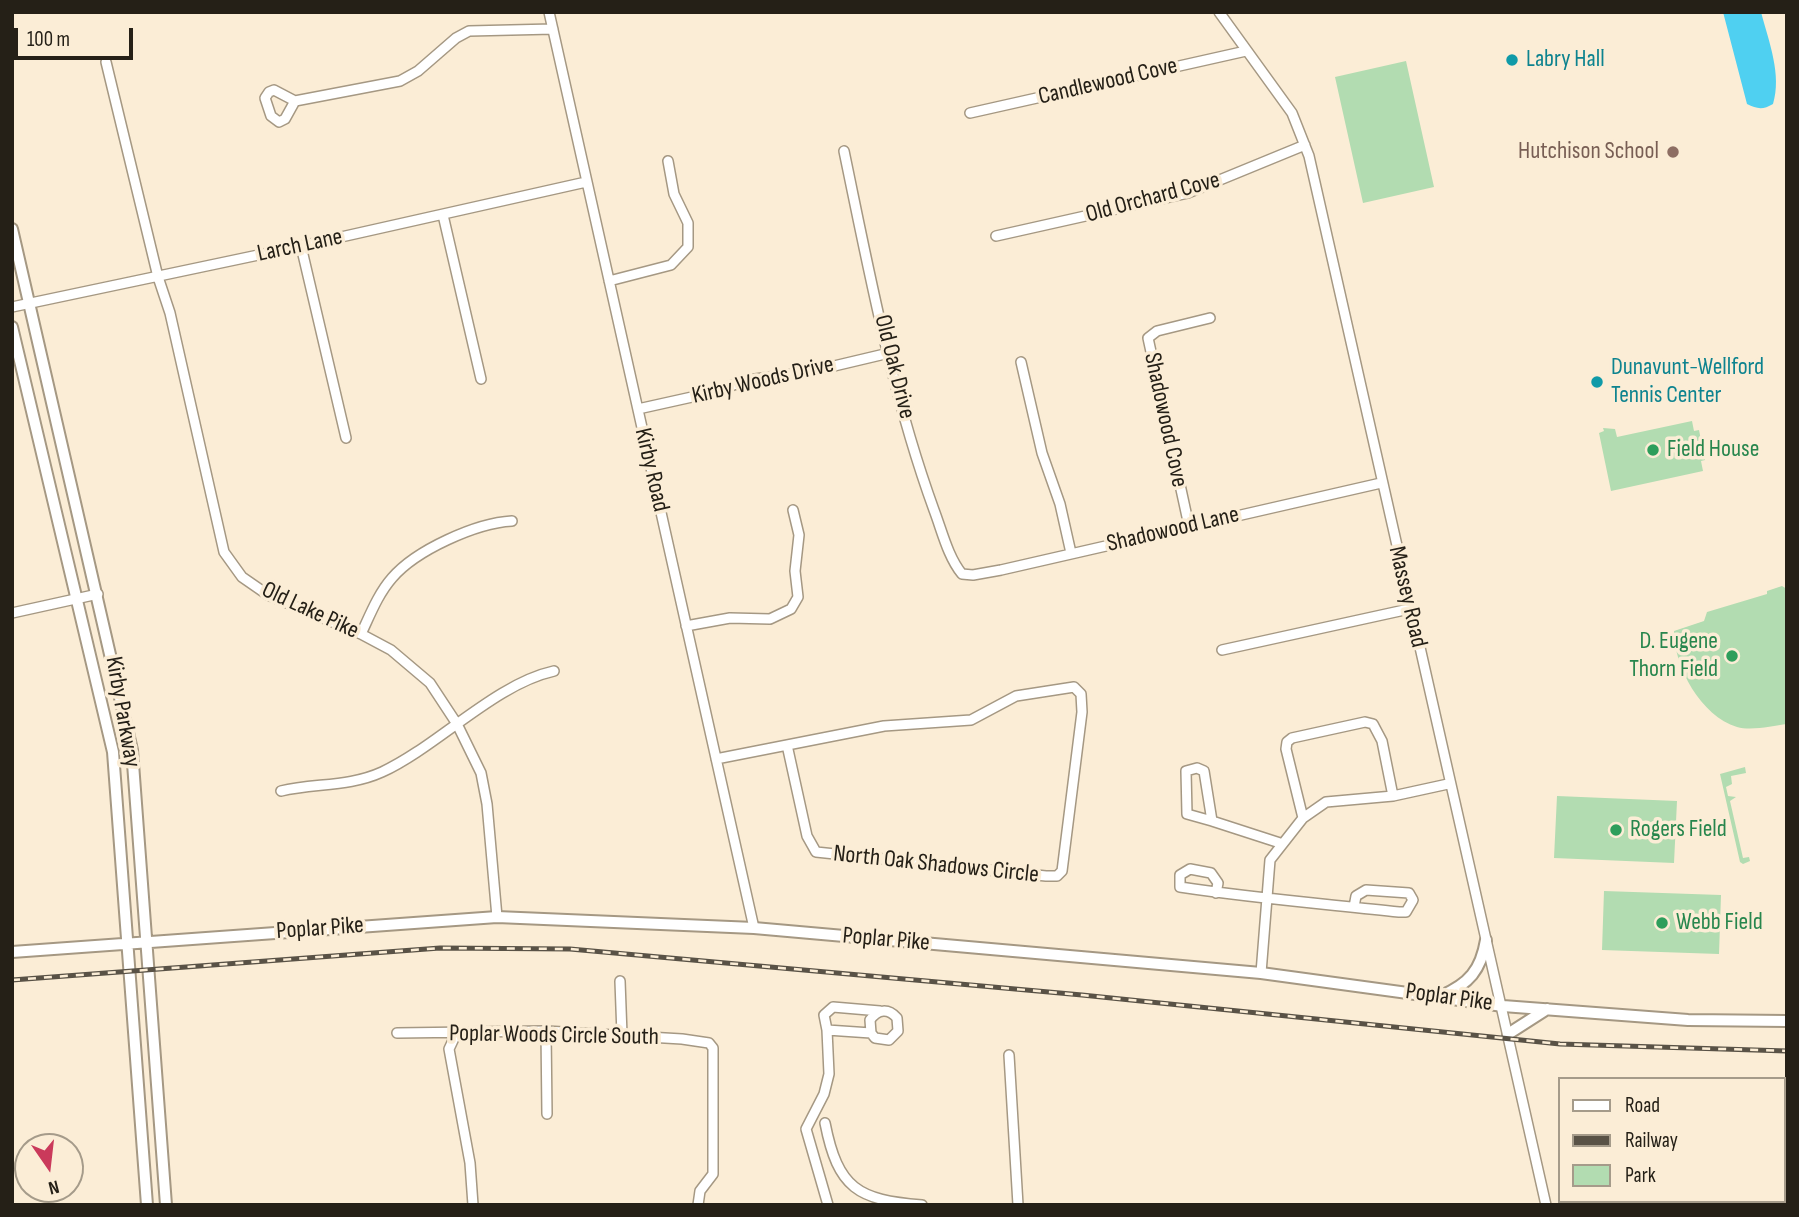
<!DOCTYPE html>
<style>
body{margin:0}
#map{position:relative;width:1799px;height:1217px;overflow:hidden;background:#fbedd6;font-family:"Sofia Sans Condensed",sans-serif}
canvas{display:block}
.frame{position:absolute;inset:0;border:14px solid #252017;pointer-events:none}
.legend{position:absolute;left:1558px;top:1077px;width:228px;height:126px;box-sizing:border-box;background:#fbedd6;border:2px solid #a59b8a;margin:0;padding:9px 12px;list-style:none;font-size:21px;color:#252017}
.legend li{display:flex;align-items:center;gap:14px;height:35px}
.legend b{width:35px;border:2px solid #a59b8a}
.north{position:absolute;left:14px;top:1133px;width:70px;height:70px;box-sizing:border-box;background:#fbedd6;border:2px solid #a59b8a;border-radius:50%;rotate:166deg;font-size:19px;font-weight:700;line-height:28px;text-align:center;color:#252017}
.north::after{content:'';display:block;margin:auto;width:24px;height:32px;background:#ca3a5b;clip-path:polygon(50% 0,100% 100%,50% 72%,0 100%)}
.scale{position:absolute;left:14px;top:28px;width:119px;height:32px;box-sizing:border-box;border:4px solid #252017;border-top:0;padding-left:9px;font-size:21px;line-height:24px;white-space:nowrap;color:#252017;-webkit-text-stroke:5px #fbedd6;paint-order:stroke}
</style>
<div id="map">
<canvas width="1799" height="1217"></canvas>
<div class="frame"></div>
<ul class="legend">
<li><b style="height:9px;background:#fff"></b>Road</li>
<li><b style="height:9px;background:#595246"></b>Railway</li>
<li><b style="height:19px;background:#b2dcb1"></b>Park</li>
</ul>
<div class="north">N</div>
<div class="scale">100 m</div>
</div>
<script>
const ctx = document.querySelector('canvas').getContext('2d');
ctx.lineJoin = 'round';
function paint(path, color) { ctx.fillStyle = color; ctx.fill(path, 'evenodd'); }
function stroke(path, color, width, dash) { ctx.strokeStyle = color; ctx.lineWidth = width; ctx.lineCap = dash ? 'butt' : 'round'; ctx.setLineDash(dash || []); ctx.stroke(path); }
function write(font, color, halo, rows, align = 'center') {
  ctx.font = font + ' "Sofia Sans Condensed",sans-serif'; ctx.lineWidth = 7; ctx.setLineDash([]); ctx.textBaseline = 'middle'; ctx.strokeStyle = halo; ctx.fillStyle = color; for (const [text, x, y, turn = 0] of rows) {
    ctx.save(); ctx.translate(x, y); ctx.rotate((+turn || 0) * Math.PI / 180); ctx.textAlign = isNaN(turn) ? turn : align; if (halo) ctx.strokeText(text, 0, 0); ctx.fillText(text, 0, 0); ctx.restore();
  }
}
const green = new Path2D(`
 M1406,61L1434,187L1363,203L1335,77Z
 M1692,421L1694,431L1699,430L1705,460L1701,461L1703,471L1611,491L1599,433L1604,431L1603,428L1615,429L1617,437Z
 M1782,586L1787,589V724C1773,726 1751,731 1737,727C1701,716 1674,667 1674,631L1704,621L1707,612L1767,594V591Z
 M1745,767L1746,773L1731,776L1732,784L1726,787L1728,796L1736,797L1730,801L1743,858L1749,857L1750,861L1743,864L1740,862L1720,774Z
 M1557,796L1677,801L1674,863L1554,858Z
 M1604,891L1721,895L1719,954L1602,950Z`);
const water = new Path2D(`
 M1723,12H1761C1769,42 1782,75 1773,104C1763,110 1757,109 1747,104Z`);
const minor = new Path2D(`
 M549,12L754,928
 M1219,12L1292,113L1309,156L1546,1205
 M106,62L158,277L170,313L224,552L242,577L268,595L361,634L391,650L430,683L457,724L481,773L487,804L497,917
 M295,101L274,90L269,92L265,98L271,116L279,122L285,119L295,101L400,81L418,71L456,38L469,31L553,29
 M970,113L1246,51
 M844,151C869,271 892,395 934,510C942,531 948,557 962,574L973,575L1001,570L1381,483
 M443,215L481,379
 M996,236L1188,193L1305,145
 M301,246L346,438
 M609,281L671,265L688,247V223L674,194L668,161
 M12,307L301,246L586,182
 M1021,362L1042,453L1060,504L1071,553
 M638,409L710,393L748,380L813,371L889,353
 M1189,526L1148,338L1157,331L1210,318
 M12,613L98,594
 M686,626L730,618L770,619L791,609L798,597L795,571L799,535L793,510
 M361,634C370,615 378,594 392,578C416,550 476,523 512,521
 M1222,650L1409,609
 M716,759L884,726L971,720L1016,696L1074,687L1081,694L1082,712L1062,871L1057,876H1046L816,852L807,836L787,745
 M281,791C315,783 349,787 382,772C438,746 495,684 554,671
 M1303,818L1286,749L1287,742L1292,738L1365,722L1373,724L1382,741L1393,796
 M1212,821L1187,814L1186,771L1197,768L1204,771L1212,821L1280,843
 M1216,893L1218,883L1211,873L1190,869L1180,875V887C1252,898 1326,904 1399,912H1406L1413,900L1409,893L1366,890L1356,896L1354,907
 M1261,973L1270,860L1303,818L1326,802L1393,796L1448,784
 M620,981L622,1035
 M827,1030L824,1015L833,1007L880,1011
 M546,1031L547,1114
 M397,1033L546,1031L682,1039L709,1043L713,1048V1174L700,1191L698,1205
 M456,1034L449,1049L470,1163L473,1205
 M1009,1055L1018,1205
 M825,1123C838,1189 858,1200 922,1205
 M828,1205L806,1129L824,1094L829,1074L827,1030L871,1033L875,1038L889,1040L898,1031L897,1018C888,1008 878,1009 870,1020L871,1033`);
const major = new Path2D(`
 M12,229L132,750L166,1205
 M12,327L113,752L147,1205
 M12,952L497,917L754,928L1261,973L1503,1006L1688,1020L1787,1021
 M1441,996C1469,984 1481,970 1486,940
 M1508,1034L1547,1009`);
const rail = new Path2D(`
 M12,980L440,948L570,949L1082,995L1560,1044L1787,1051`);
const markers = [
 [1512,60,7,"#0f9aa8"],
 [1673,152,7,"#8d6e63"],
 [1597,382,7,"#0f9aa8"],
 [1653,450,7,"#2e9e5b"],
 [1732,656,7,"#2e9e5b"],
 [1616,830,7,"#2e9e5b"],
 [1662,923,7,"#2e9e5b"]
];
const cultureNames = [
 ["Labry Hall",1526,60],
 ["Dunavunt-Wellford",1611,368],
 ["Tennis Center",1611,396]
];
const streetNames = [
 ["Candlewood Cove",1108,82,-13],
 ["Old Orchard Cove",1153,198,-15],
 ["Larch Lane",300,246,-12],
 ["Old Oak Drive",894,367,76],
 ["Kirby Woods Drive",763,381,-13],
 ["Shadowood Cove",1165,420,78],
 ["Kirby Road",651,470,77],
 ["Shadowood Lane",1173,530,-13],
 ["Massey Road",1407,597,77],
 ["Old Lake Pike",310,611,25],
 ["Kirby Parkway",122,712,80],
 ["North Oak Shadows Circle",936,865,6],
 ["Poplar Pike",320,929,-4],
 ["Poplar Pike",886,940,5],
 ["Poplar Pike",1449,998,8],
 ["Poplar Woods Circle South",554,1036,1]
];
const educationNames = [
 ["Hutchison School",1659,152]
];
const leisureNames = [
 ["Field House",1667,450],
 ["D. Eugene",1718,642,"right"],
 ["Thorn Field",1718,670,"right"],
 ["Rogers Field",1630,830],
 ["Webb Field",1676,923]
];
paint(green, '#b2dcb1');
paint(water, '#4fd0f1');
stroke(minor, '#a59883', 12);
stroke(major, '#a59883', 14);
stroke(minor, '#fff', 9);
stroke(major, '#fff', 10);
stroke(rail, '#595246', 5);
stroke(rail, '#fbedd6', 2.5, [8]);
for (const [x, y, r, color] of markers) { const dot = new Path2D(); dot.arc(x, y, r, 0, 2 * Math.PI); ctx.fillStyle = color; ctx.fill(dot); stroke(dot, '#fbedd6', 2.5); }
write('24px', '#0d838f', '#fbedd6', cultureNames, 'left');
write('24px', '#252017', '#fbedd6', streetNames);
write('24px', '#785e54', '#fbedd6', educationNames, 'right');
write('24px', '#27864d', '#fbedd6', leisureNames, 'left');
</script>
